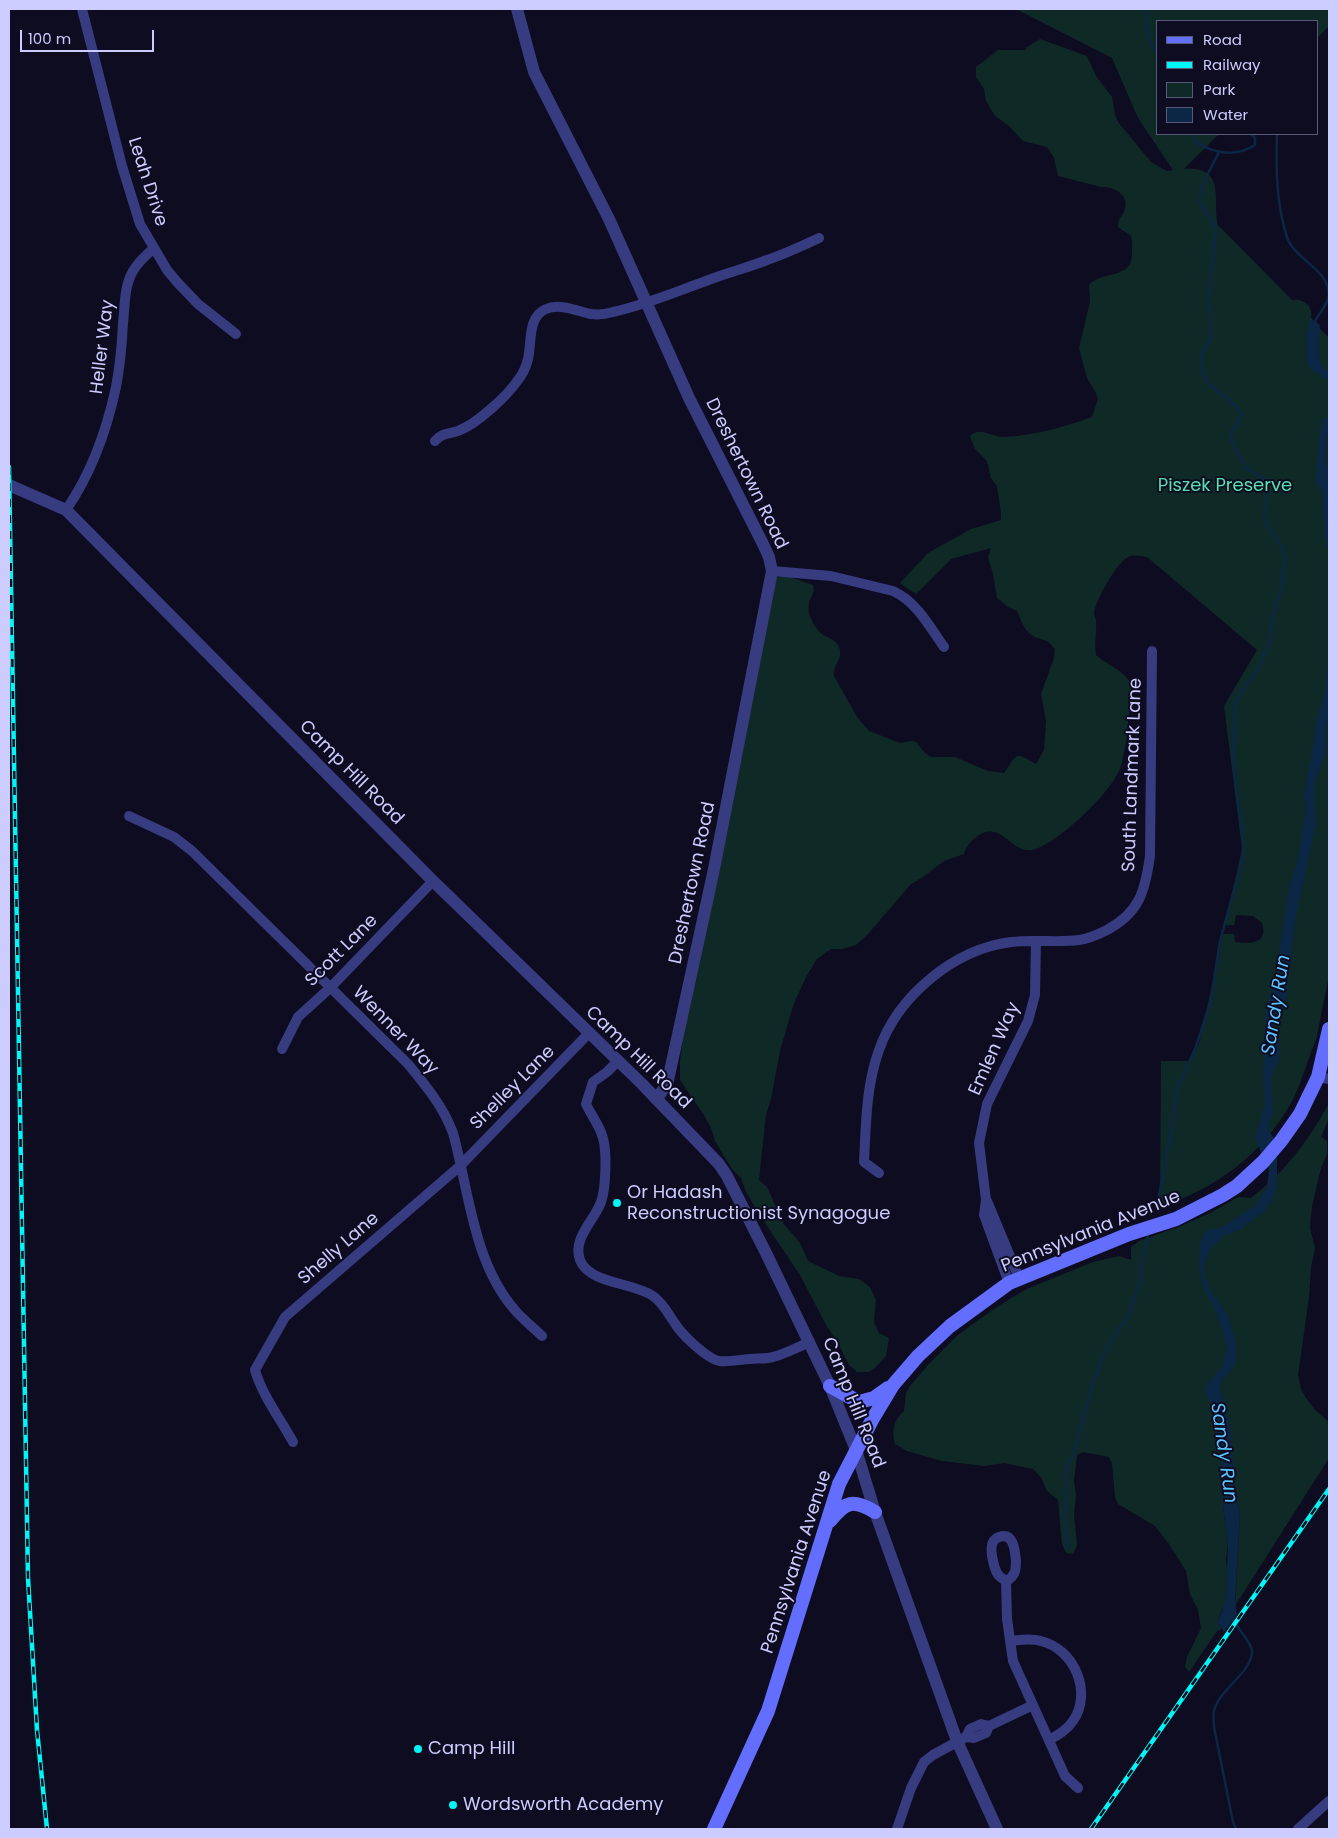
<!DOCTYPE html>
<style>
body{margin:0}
#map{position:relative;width:1338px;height:1838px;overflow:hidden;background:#0e0c20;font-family:Poppins,sans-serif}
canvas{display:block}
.frame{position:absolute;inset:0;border:10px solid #ccf;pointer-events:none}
.legend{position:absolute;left:1156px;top:20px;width:162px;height:115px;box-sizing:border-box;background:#0e0c20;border:1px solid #5a5979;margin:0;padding:6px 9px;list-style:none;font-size:15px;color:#ccf}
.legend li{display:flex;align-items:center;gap:10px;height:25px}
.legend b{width:25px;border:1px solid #5a5979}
.scale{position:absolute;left:20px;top:30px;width:134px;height:22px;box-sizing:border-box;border:2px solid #ccf;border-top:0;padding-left:6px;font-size:15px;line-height:18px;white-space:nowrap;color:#ccf;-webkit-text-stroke:4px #0e0c20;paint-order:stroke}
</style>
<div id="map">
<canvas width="1338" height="1838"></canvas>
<div class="frame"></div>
<ul class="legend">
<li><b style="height:6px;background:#636eff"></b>Road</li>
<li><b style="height:6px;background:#00f6f7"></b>Railway</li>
<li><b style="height:14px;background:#0f2a26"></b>Park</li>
<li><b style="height:14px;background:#0c2745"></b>Water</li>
</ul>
<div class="scale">100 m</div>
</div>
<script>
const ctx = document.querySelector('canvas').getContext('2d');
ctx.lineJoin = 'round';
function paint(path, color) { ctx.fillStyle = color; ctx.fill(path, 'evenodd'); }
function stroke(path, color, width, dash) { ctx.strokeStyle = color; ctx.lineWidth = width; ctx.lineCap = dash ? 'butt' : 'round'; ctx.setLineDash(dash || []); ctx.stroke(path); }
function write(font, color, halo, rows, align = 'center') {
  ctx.font = font + ' Poppins,sans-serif'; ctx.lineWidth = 4; ctx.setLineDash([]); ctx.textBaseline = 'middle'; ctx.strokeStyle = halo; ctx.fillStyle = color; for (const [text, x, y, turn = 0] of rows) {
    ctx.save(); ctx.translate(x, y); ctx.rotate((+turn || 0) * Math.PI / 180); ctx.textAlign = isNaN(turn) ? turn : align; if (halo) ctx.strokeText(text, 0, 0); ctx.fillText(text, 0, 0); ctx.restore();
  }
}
const green = new Path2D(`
 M1016,9H1329V26L1317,38V21H1157V134H1219L1184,169C1227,166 1212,200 1218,225L1292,300C1304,298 1314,307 1311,319L1329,338V976L1316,1040C1307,1060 1302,1083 1291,1103C1263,1154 1215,1189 1160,1207L1161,1061H1190L1199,1044L1223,934H1234L1235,942C1250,944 1269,944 1262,923L1253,916L1236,915L1234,925H1225L1242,849L1224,706L1257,650L1147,557C1140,556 1135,554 1128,557C1117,562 1096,600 1094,612C1094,615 1095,617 1096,620C1097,632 1094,643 1096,655C1107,665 1124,670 1131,684C1134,691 1130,706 1129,714C1127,733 1126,753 1119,771C1108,795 1062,839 1036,849C1011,858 1002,816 975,838C969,843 966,847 964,854L944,861L923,877L911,884L868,934L856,945L842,949H831L817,959L807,975L794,1003L780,1051L771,1099L766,1115L759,1180L767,1187L784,1224L800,1243L808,1261L839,1276L859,1279L870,1287L876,1300L874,1322L879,1333L889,1338L886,1356L875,1368L869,1372H857L849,1365L839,1345L825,1323L800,1275L759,1214L746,1192L741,1178L732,1169L715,1141L711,1128L704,1115L680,1080V1060L686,1018L776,578L785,575L813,585C815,591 812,595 810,600C806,611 811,620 817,629C824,639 837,637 840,650C842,660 832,666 834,676L857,717L869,731L900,743L912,741L916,742L925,753L931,757H955L988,771L1004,773C1017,755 1013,750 1036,764L1044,750L1046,721L1041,694L1054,658L1055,649C1047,639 1046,641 1035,637C1025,633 1021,620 1017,611L1008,607L997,598L993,574L988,557L991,548L951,559L916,594L900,583L928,553L971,529L1001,520V513L997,486L991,478L987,461L975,449L970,436C979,426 992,437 1003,437C1033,436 1064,427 1092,417L1098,399L1096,393L1087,378L1079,348L1090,302L1089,285C1101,271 1131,279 1132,256C1132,248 1133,244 1131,236L1118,227C1118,219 1121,218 1124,212C1131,195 1114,186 1101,187L1058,176L1054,158L1047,147L1023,141L1009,126L995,116L986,101L984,89L976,77V67L998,50H1025L1027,47L1040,39L1087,56L1096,76L1112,97L1115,115L1118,122L1151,162L1167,171L1173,170L1138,118L1112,58Z
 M1329,1103V1118L1321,1137L1327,1141V1154L1321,1168L1312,1206L1310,1228L1315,1248L1311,1267L1309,1297L1298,1375L1301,1389L1306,1398L1315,1410L1329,1422V1458L1235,1606L1240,1515L1235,1492L1234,1474L1221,1471L1224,1491L1223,1507L1228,1544L1226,1559L1228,1578L1225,1604L1217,1622L1222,1629L1217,1631L1189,1672L1185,1667L1187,1657L1201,1628L1198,1610L1190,1594L1186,1571L1169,1544L1155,1526L1118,1504L1115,1497L1112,1463L1109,1457L1083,1452L1077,1455L1074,1481L1076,1495L1074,1515L1077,1545L1073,1554L1066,1553L1062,1544L1058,1500L1047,1491L1041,1477L1033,1469L1004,1463L984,1466L942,1461L907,1451L895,1444C891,1432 894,1419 904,1411L906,1393L910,1386L927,1366L958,1335L991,1311L1016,1295L1029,1288L1093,1262L1119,1256L1131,1260V1247L1139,1241L1181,1226L1210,1213L1238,1197L1251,1198C1285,1172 1309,1140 1329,1103Z`);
const water = new Path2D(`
 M1311,318L1320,325C1319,339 1314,365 1329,372V381L1312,370L1307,363L1306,337Z
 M1329,416C1329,434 1321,456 1329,473V554L1324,532L1322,491L1316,482L1320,430L1323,420Z
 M1329,657V713L1326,725V751L1315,782L1314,798L1316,823L1295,921L1287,994L1276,1030L1280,1048L1278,1063L1273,1071L1271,1080L1273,1114L1269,1121V1130L1273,1137L1277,1158V1187L1272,1201L1264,1211L1241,1229L1223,1236L1214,1245L1208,1253L1204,1266V1274L1211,1293L1219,1302L1229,1319L1237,1348L1234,1367L1223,1379L1220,1387L1231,1431L1232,1458L1235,1468V1493L1240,1515L1235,1601L1237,1615L1224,1632L1217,1622L1222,1612L1226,1596L1228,1544L1223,1507L1224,1491L1221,1471V1447L1218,1440L1216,1413L1206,1394L1205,1389L1208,1383L1223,1366L1227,1346L1215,1309L1204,1289L1199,1268L1200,1245L1204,1233L1208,1230L1221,1228L1255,1206L1267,1187L1269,1169L1255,1139L1265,1104V1095L1263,1081L1266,1008L1275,978L1290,883L1298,860L1306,808L1304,795L1306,783L1311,760L1316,724L1325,690Z`);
const stream = new Path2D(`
 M1146,9L1148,36L1157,55
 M1195,134L1196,142C1214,154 1237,157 1255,145V138L1251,134
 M1277,134C1276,169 1276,203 1287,237C1294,260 1334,271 1328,299C1325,308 1318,314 1315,322
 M1158,1206L1159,1195L1172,1128L1177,1088L1196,1047L1211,1000L1220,941L1243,857V834L1236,790L1233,755L1235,707L1239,695L1256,671L1269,646L1273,614L1280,595L1285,558L1282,547L1265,522L1264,514L1268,492L1267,485L1265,480L1245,467L1234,446L1231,438L1232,431L1240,419L1241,413L1237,407L1208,383L1201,370V355L1210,339L1211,331L1208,299L1216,230C1215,219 1208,216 1202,207C1194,194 1213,165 1219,152
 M1068,1549L1065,1519L1066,1468L1073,1456L1092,1386L1104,1354L1114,1336L1127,1318L1141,1279V1263L1148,1235
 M1231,1618C1236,1625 1252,1644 1252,1651C1252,1673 1219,1689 1214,1711C1213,1716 1214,1722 1214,1727L1233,1822L1236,1829`);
const minor = new Path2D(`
 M82,9L122,166L140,224L167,270L177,282L198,304L236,334
 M435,441C442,433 448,434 458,431C477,424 507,396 518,380C523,374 526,367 528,359C532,343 527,317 546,309C560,303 577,311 591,314C598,315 606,314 613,312C645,305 675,292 706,281C726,273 747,268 767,260C785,254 802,246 819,238
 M66,510C91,474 107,429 116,387C120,366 122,344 123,323C125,306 124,286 133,271C138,262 146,255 154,248
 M772,571L831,576L893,591C917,602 929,626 944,647
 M129,816L174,837L192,851L408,1064C426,1086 443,1106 453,1133C469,1191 473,1261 514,1309C522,1319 533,1327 542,1336
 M282,1049L298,1017L330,988L433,881
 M618,1061L607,1072L593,1082L586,1104C591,1115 600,1126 603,1138C607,1152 606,1188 601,1202C595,1220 572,1238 580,1260C589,1284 633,1282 653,1296C663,1303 667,1312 674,1322C681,1334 706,1358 719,1361C729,1362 739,1360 749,1359C755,1358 762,1359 768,1358C782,1356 797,1347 810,1342
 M1318,1077L1329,1079
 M879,1173L864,1162C866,1124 866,1086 879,1050C898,996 954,949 1011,942C1033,939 1056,943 1079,940C1088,939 1099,934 1107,930C1140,912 1145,891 1150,856L1152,651
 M987,1201L1019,1278
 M1009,1283L984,1215L986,1200L979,1143L987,1104L1028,1021L1035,995L1036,941
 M293,1442C281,1420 262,1395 255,1370L285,1317L460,1166L589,1033
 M1006,1581C1003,1579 999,1577 997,1573C994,1567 989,1549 993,1542C994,1540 996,1538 999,1537C1014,1532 1015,1551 1016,1561C1016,1570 1015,1577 1006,1581L1007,1619L1013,1661L1065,1776L1078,1788
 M1010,1641C1020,1640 1030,1638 1041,1641C1074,1649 1093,1692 1073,1721C1067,1730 1058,1735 1049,1740
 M966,1737L974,1738L986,1733L989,1726
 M897,1829L911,1788L924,1762L933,1755L966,1737L970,1729L981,1724L989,1726L1033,1705
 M1298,1829L1329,1801`);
const tertiary = new Path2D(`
 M517,9L534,72L609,219L689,398L763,544L769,557L772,571L714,869L667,1085L656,1099
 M9,485L66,510L433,881L642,1084L719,1164L727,1176L767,1255L830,1386L856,1450L875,1512L957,1741L997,1829`);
const secondary = new Path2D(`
 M830,1386L859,1402L874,1398L888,1388
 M830,1521C846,1501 853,1499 875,1512
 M714,1829L768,1711L839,1484L872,1420L893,1385L918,1356L950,1326L1009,1283L1129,1234L1176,1219L1223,1195L1237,1186L1263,1162L1281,1141L1300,1114L1318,1077L1329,1029`);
const rail = new Path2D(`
 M9,467L28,1578L37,1730L47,1829
 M1091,1829L1329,1489`);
const markers = [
 [617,1203,5,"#00f6f7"],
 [418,1749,5,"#00f6f7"],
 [453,1805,5,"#00f6f7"]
];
const streetNames = [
 ["Leah Drive",147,182,72],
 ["Heller Way",103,347,-83],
 ["Dreshertown Road",746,474,64],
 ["Camp Hill Road",351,773,45],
 ["South Landmark Lane",1133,775,-88],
 ["Dreshertown Road",693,883,-78],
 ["Scott Lane",342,951,-45],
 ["Wenner Way",395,1031,46],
 ["Emlen Way",995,1049,-66],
 ["Camp Hill Road",638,1058,44],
 ["Shelley Lane",513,1088,-45],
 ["Pennsylvania Avenue",1091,1232,-22],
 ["Shelly Lane",339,1249,-41],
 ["Camp Hill Road",853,1403,68],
 ["Pennsylvania Avenue",797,1562,-72]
];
const parkNames = [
 ["Piszek Preserve",1225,486]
];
const poiNames = [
 ["Or Hadash",627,1193],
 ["Reconstructionist Synagogue",627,1214],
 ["Camp Hill",428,1749],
 ["Wordsworth Academy",463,1805]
];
const waterNames = [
 ["Sandy Run",1277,1005,-81],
 ["Sandy Run",1223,1453,82]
];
paint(green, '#0f2a26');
paint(water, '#0c2745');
stroke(stream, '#0c2745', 2.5);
stroke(minor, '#373b80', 10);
stroke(tertiary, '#373b80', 12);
stroke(secondary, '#636eff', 14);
stroke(rail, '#00f6f7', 4.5);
stroke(rail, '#0e0c20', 2.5, [8]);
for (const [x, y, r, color] of markers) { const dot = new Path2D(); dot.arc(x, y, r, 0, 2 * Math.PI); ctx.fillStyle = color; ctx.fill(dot); stroke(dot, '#0e0c20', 2); }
write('18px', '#ccf', '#0e0c20', streetNames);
write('18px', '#57e0b0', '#0e0c20', parkNames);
write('18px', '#ccf', '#0e0c20', poiNames, 'left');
write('italic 19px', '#5ac3ff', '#0e0c20', waterNames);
</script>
